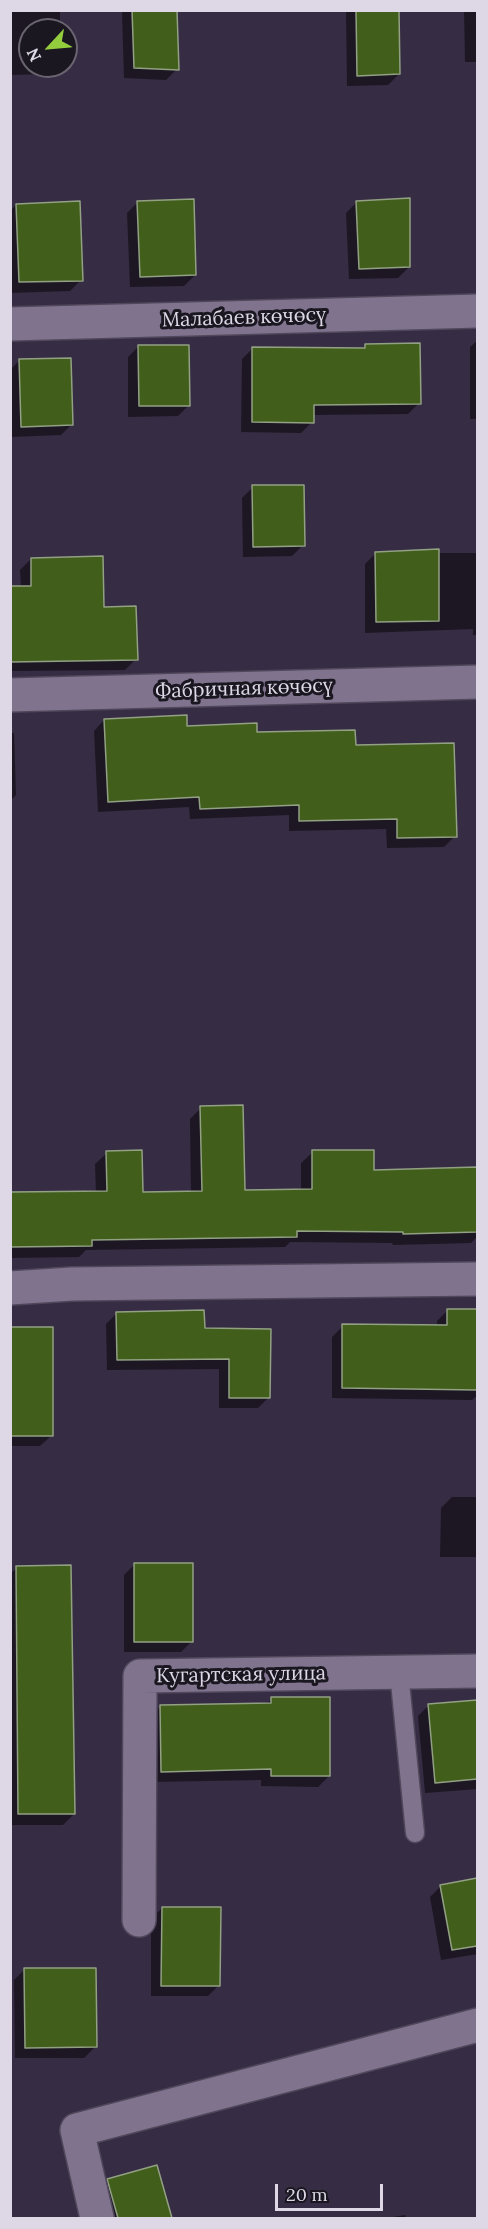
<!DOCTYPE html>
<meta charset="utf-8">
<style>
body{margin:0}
#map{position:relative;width:488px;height:2229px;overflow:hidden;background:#362c43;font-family:Lora,serif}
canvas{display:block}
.frame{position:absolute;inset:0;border:12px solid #ddd7e6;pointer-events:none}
.north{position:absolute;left:18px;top:18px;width:60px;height:60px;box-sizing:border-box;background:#1b1721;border:2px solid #696470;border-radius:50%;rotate:244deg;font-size:16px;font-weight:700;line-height:24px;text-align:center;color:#ddd7e6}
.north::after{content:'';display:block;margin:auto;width:21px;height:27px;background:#93cc3d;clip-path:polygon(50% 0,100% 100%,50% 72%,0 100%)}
.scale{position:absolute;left:275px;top:2184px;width:108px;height:27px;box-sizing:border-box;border:3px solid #ddd7e6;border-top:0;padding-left:8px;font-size:18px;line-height:21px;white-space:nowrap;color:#ddd7e6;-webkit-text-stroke:4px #1b1721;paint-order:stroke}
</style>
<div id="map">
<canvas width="488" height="2229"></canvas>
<div class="frame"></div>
<div class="north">N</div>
<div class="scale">20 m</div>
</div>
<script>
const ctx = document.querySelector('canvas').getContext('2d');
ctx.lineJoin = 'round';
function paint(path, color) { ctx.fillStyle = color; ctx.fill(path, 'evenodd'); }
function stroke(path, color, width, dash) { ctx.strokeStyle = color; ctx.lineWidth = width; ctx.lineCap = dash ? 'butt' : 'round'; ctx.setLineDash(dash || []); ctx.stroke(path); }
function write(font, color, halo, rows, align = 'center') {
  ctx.font = font + ' Lora,serif'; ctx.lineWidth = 6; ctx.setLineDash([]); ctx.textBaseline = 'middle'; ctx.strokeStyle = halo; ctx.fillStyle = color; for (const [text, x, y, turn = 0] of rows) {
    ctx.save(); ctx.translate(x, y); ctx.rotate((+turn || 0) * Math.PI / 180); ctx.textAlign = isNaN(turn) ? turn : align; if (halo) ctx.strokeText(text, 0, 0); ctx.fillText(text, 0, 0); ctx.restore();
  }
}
const shadow = new Path2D(`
 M10,10H60V30H30V66H58L51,74L10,75Z
 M125,10H175L177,69L166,80L124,78L122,13Z
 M346,10H398L399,74L388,85L347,86Z
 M464,10H478V62H465Z
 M138,202L195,275L184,286L130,287L127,213Z
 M357,202L409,267L398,278L349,279L346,213Z
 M16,205L81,280L70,291L10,293V211Z
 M478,340V419H470V347Z
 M366,345L419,403L408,414L312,415V422L301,433L241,432L242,359L253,348L361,350Z
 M139,346L189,405L178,416L128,417V357Z
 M19,361L72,424L61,435L11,437L10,370Z
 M253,487L303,545L292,556L243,557L242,498Z
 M376,553H478V635H473V629L365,633V564Z
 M31,559L102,608L136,659L125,670L10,671V588H21L20,570Z
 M104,720L256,733L455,836L444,847L387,848L386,829L289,831V815L190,819L189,807L98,812L94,731Z
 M10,733H14L16,795L10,801Z
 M201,1108L243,1192L301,1191V1163L313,1152L373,1172L478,1169V1236L471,1243L393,1245L392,1243L290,1242L285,1247L86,1250L79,1257L10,1258V1193H96L95,1164L107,1153L141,1194L191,1193L190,1119Z
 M448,1310H478V1395L472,1400L332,1398V1337L343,1326L437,1327V1321Z
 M117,1313L203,1330L269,1397L258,1408H219V1369L107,1370L106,1324Z
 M10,1329L51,1436L40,1446H10Z
 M452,1497H478V1557H440L441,1508Z
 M135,1564L192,1641L181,1652H124V1575Z
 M17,1568L74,1814L63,1825H10V1574Z
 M272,1699L329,1776L318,1787L261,1786V1780L151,1782L150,1718L160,1707L266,1704Z
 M478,1701V1789L425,1793L418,1716L429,1705Z
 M478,1880V1954L441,1960L430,1897L441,1886Z
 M162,1908L218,1986L208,1996H151V1919Z
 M25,1969L95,2047L84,2058H15L14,1980Z
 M156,2167L171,2218H105L97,2191L108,2180Z
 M405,2215L406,2218H387Z`);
const building = new Path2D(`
 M132,10H177L179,70L134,68Z
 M356,10H399L400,74L357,76Z
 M410,198V267L359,269L356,201Z
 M194,199L196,275L140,277L137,201Z
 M80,201L83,281L19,282L16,204Z
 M420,343L421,404L314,405V423L252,422V347L365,348V344Z
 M138,345H189L190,406H139Z
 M71,358L73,425L21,427L19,359Z
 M252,485H304L305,546L253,547Z
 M439,549V621L376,622L375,552Z
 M103,556L104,607L136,606L138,660L10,662V586H31V558Z
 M187,715V726L257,723V732L355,730L356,745L454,743L457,837L397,838V819L299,821V805L200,809L199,797L108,802L104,719Z
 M243,1105L245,1190L312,1189V1150H374V1170L477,1167V1232L403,1234V1232L297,1231V1237L92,1240V1246L10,1247V1192L107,1191L106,1151L142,1150L143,1192L202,1191L200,1106Z
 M447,1309H477V1390L342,1388V1324L447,1325Z
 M204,1310L205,1328L271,1329L270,1398H229V1359L117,1360L116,1312Z
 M10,1327H53V1436H10Z
 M134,1563H193V1642H134Z
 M71,1565L75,1814H18L16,1566Z
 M271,1697H330V1776H271V1769L161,1772L160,1705L271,1703Z
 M477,1700V1779L435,1783L428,1704Z
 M477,1878V1946L452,1950L440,1885Z
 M162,1907H221L220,1986H161Z
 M24,1968H96L97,2047L25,2048Z
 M157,2165L172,2218H118L107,2179Z`);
const lane = new Path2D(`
 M399,1672L415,1833`);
const street = new Path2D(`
 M10,324L478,311
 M10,695L478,682
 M10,1288L72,1284L478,1279
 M139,1920L140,1676L478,1671
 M97,2218L77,2130L478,2025`);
const streetNames = [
 ["Малабаев көчөсү",244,318,-2],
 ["Фабричная көчөсү",244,689,-2],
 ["Кугартская улица",241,1675,-1]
];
paint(shadow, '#0007');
paint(building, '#425e1b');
stroke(building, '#92a084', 1.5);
stroke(lane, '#50475a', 21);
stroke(street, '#50475a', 36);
stroke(lane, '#7f738e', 18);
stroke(street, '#7f738e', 33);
write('20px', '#ddd7e6', '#1b1721', streetNames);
</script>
